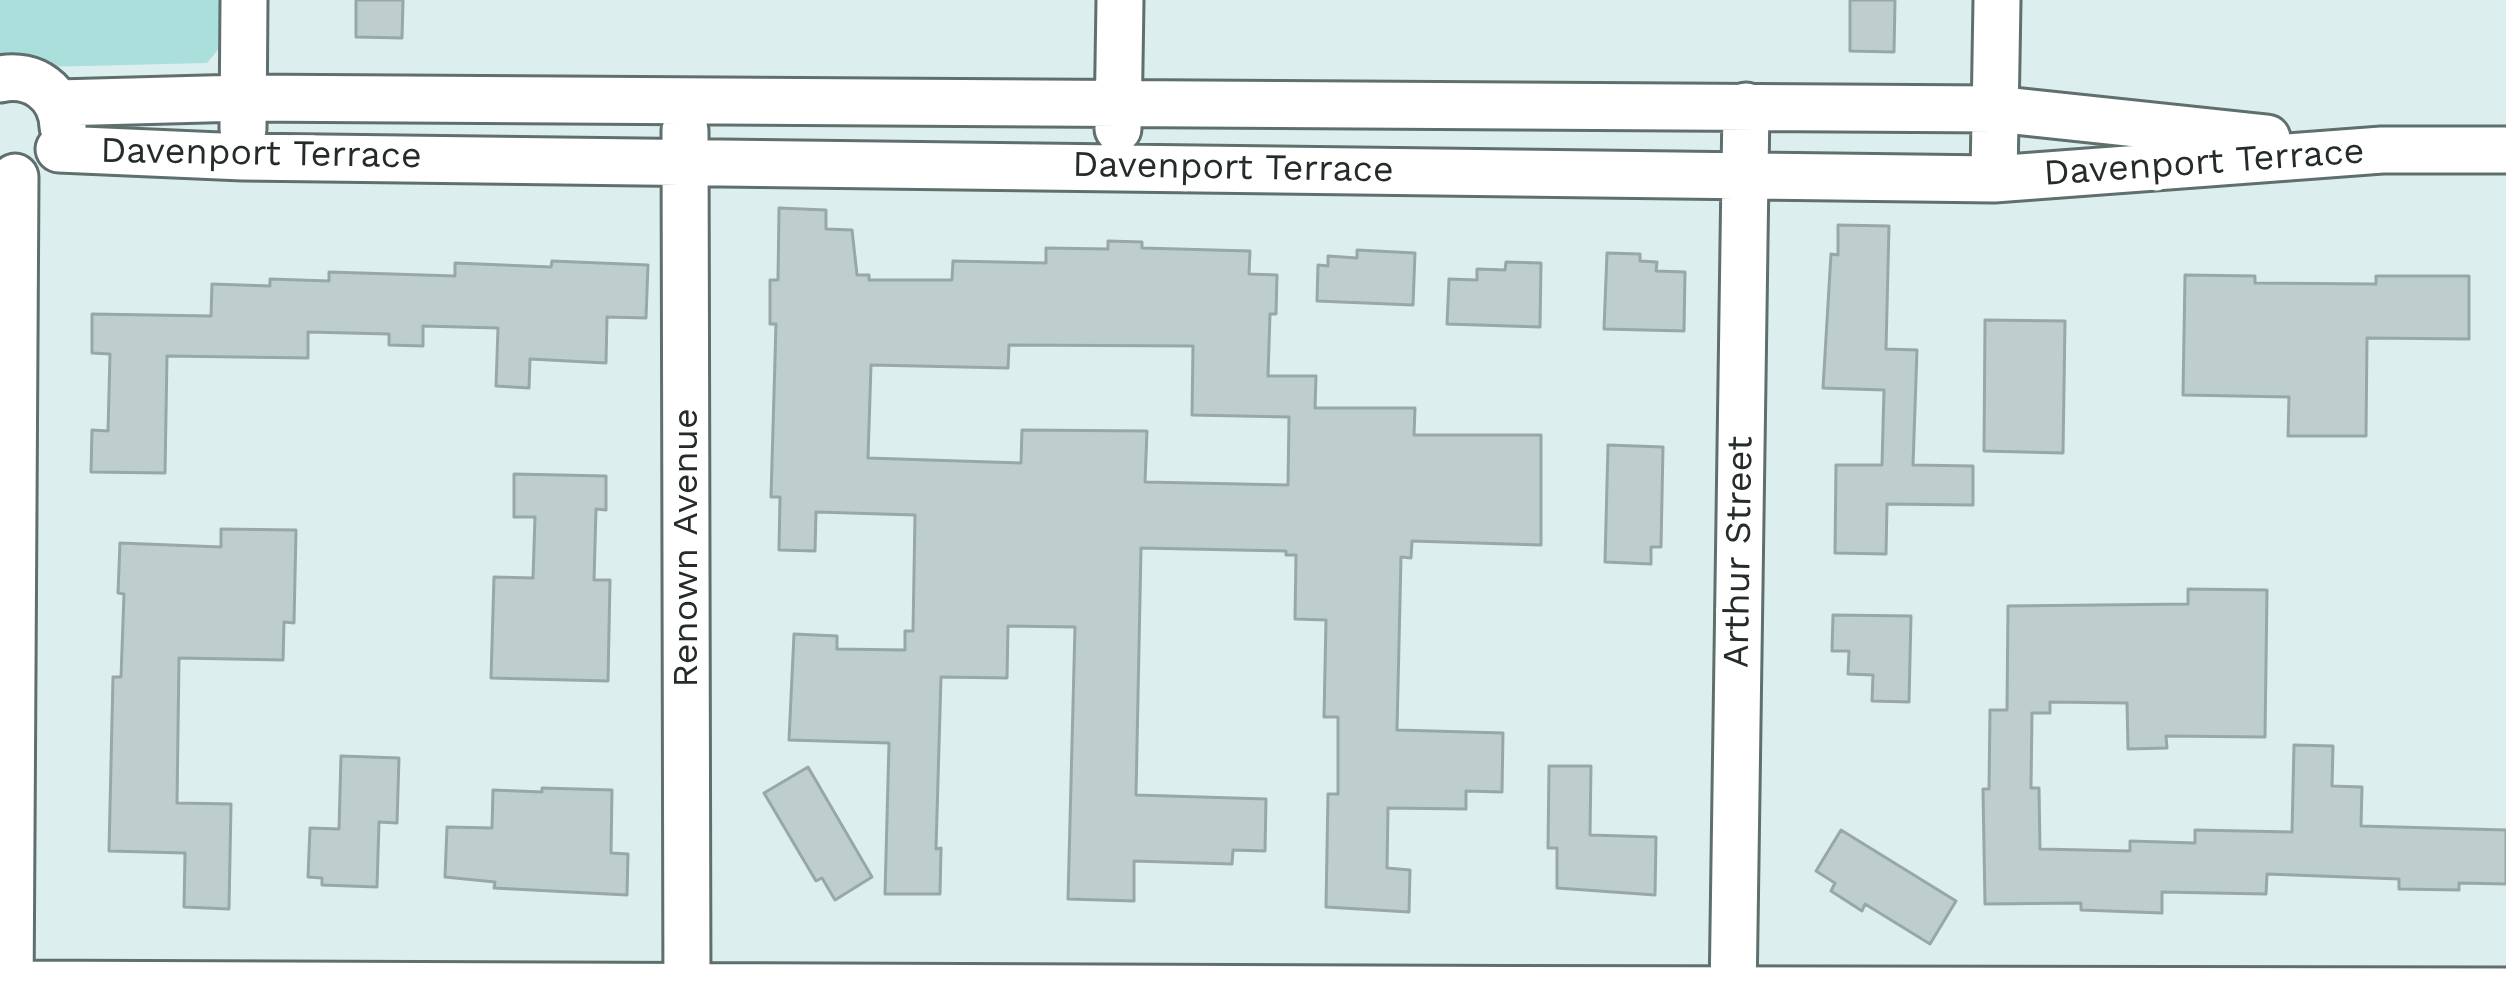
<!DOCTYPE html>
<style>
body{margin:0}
canvas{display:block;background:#dceeed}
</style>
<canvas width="2506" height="997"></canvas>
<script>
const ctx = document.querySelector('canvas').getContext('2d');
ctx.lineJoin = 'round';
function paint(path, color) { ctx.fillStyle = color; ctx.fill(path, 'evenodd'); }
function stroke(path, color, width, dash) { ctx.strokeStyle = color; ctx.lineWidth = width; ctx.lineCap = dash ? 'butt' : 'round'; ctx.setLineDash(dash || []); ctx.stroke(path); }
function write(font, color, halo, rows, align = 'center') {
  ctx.font = font + ' "Work Sans",sans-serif'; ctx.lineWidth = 12; ctx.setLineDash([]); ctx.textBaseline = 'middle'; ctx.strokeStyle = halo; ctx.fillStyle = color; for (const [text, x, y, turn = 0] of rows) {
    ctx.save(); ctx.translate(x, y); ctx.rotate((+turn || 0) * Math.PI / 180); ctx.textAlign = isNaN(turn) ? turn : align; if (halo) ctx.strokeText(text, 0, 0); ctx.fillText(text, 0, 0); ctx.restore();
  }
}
const green = new Path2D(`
 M0,0H221V46L207,63L0,68Z`);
const building = new Path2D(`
 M356,0H403L402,38L356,37Z
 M1850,0H1895L1894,52L1850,51Z
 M779,208L826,210V229L852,230L857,275H869V280H952L953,261L1046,263V248L1108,249V241L1142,242V248L1250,251L1249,274L1277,275L1276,314H1270L1268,376H1316L1315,408H1415L1414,435H1541V545L1412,541L1411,558L1401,557L1397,730L1503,733L1502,792L1466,791V809L1388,808L1387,868L1410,870L1409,912L1326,907L1328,794H1338V717H1324L1326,620L1295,619L1296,555H1286V551L1141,548L1136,795L1266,799L1265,851L1233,850L1232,864L1134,861V901L1068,899L1075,627L1008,626L1007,678L941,677L936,849L941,848L940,894H885L889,743L789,740L794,634L837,636V649L905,650V631H913L915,515L816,512L815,551L779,550L780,497H771L776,324H770V280H778ZM1009,345L1193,346L1192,415L1289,417L1288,485L1145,482L1147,431L1022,430L1021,463L868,458L871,365L1008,368Z
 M1838,225L1889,226L1886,349L1917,350L1913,465L1973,466V505L1887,504L1886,554L1835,553L1836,465H1882L1884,390L1823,388L1831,254L1838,255Z
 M1357,250L1415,253L1413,305L1317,301L1318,265L1328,266V256L1357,258Z
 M1607,253L1640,254V261L1657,262L1656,271L1685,272L1684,331L1604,329Z
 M552,261L648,265L646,318L607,317L606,363L530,359L529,388L496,386L498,328L423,326V346L389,345V334L308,332V358L167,356L165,473L91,472L92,430L108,431L110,354L92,353V314L211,316L212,284L270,286V279L329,281V272L455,276V263L551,267Z
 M1506,262L1541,263L1540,327L1447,324L1449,279L1477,280V269L1505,270Z
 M2185,275L2255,276V283L2376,284V276H2469V339L2367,338L2366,436H2288L2289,397L2183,395Z
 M1985,320L2065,321L2063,453L1984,451Z
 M1608,445L1663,447L1661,547H1651V564L1605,562Z
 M514,474L606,476V510L596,509L594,580H610L608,681L491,678L494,577L533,578L535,517H514Z
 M221,529L296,530L294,623L284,622L283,660L179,658L177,803L231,804L229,909L184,907L185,853L109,851L113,677H121L124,594L118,593L120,543L221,547Z
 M2188,589L2267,590L2265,737L2166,736L2167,748L2128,749L2127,703L2050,702V713H2032L2031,788H2039L2040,849L2130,851V841L2195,843V830L2292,832L2294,745L2333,746L2332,786L2362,787L2361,826L2506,830V884L2459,883V890L2399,889V879L2267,874L2266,894L2162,892V913L2081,910V903L1985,904L1983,789H1989L1990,710H2007L2008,606L2188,604Z
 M1833,615L1911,616L1909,702L1872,701L1873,675L1848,674L1849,651H1832Z
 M341,756L399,758L397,823L379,822L377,887L322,885V878L308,877L310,828L339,829Z
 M1549,766H1591L1590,835L1656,837L1655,895L1557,888V848H1548Z
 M808,767L872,877L835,900L822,878L816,881L764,793Z
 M542,788L612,790L611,853L628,854L627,895L494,888L495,882L445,877L447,827L492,828L493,790L542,792Z
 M1841,830L1956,901L1930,944L1865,904L1862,911L1831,891L1835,883L1816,871Z`);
const minor = new Path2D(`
 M0,79C33,72 62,93 63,127
 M58,103L243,98L1995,109L2267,138
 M243,129L244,0
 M1118,129L1120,0
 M685,130L687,997
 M59,149L243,157L1994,179L2382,150H2506
 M1994,179L1997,0
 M10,984C842,993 1674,987 2506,991
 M10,997L15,177
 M1733,997L1746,106`);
const streetNames = [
 ["Davenport Terrace",261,154,1],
 ["Davenport Terrace",2204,163,-4],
 ["Davenport Terrace",1233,168,1],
 ["Renown Avenue",686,548,-90],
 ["Arthur Street",1739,552,-89]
];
paint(green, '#aadfdc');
paint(building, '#bdcecd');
stroke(building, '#97a8a7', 3);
stroke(minor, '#5f6f6e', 51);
stroke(minor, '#fff', 45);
write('36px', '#242b2a', '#fff', streetNames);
</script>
